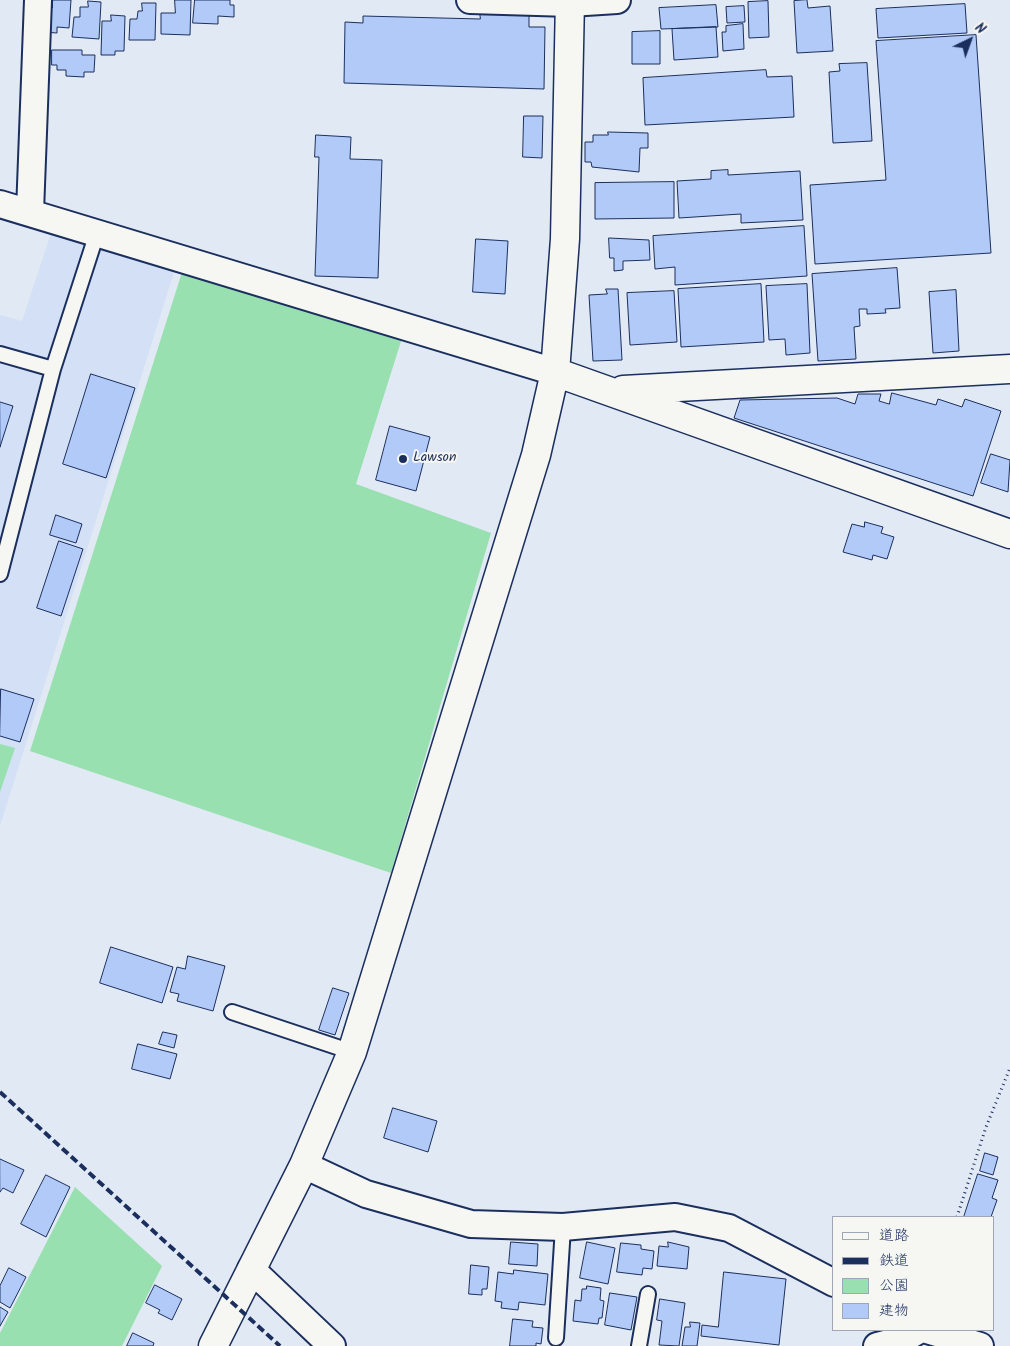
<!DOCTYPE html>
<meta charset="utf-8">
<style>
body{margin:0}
#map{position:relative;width:1010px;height:1346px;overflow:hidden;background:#e1e9f4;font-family:Kalam,"Klee One",sans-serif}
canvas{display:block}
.legend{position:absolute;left:832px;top:1216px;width:162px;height:115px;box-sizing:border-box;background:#f6f6f2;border:1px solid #9ea6b7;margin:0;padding:6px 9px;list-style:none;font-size:15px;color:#1b2f5e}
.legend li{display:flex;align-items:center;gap:10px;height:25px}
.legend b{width:25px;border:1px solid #9ea6b7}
.north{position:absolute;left:945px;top:15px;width:50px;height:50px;-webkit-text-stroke:4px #f6f6f2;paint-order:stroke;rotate:42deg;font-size:14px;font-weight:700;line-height:20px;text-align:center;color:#1b2f5e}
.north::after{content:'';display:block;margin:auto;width:18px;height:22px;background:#1b2f5e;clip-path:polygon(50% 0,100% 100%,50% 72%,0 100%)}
</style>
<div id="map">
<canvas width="1010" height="1346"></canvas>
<ul class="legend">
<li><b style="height:6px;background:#f6f6f2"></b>道路</li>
<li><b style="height:6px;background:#1b2f5e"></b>鉄道</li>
<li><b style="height:14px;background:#98e0af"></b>公園</li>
<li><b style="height:14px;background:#b1caf8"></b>建物</li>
</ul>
<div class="north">N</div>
</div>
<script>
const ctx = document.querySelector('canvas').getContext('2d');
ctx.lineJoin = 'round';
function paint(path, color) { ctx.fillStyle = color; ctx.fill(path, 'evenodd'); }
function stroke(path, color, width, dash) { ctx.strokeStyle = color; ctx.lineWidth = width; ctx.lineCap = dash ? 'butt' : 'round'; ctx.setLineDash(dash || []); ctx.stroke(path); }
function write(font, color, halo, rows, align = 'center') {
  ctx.font = font + ' Kalam,sans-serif'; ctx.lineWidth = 4; ctx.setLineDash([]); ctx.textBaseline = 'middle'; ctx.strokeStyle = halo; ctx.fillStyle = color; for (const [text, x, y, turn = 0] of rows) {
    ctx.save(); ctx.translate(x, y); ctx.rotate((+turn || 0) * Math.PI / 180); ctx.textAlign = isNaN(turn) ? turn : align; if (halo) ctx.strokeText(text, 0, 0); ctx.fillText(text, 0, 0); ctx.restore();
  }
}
const built = new Path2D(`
 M51,233L175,269L0,826V315L22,321Z`);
const green = new Path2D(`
 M184,266L403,335L356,484L491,533L391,873L30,751Z
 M0,744L15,748L0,792Z
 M75,1187L162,1266L122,1346H0V1333Z`);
const building = new Path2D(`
 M53,0H71L69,28L57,27V33L44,32L45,8H52Z
 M175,0H191L190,35L161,34V13H175Z
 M195,0H230V5H234V17L218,16V24L193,23Z
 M807,0L808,8L830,6L833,51L797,53L794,1Z
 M88,1L101,2L99,39L72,37L74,17H80V7H88Z
 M768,1L769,37L749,38L748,2Z
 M142,3H156L155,40H129L130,19H137L138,11H142Z
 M965,4L967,33L878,38L876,9Z
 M716,5L718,27L661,29L659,8Z
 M744,6L745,22L727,23L726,7Z
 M480,12L529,13V27H545L544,89L344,83L345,22L363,23V16L480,19Z
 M111,15L125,16L124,51H115V55H101L102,21H111Z
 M743,24L744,49L723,51L722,32H726V26Z
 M716,27L718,57L674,60L672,29Z
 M660,31V64H632V32Z
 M976,35L991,253L815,264L810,185L886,180L876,41Z
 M52,50H82V55H95L94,72H84V77L66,76V70H57V65H52Z
 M867,63L872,141L833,143L829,72L840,71L839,64Z
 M766,70L767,77L792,76L794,117L645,125L643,78Z
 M524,116H543L542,158L523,157Z
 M608,132L648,133V148H640L639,172L592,167L591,162H585V142H593V135H608Z
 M316,135L351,137L350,159L382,160L378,278L315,276L319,157H315Z
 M728,170V175L800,171L803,220L741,223V214L679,218L677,181L711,179V171Z
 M674,182V218L595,219V183Z
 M804,226L807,276L675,285V267L655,269L653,236Z
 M609,238L649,240L650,260L623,261V270L614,271V258H610Z
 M476,239L508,241L505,294L473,292Z
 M897,268L900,308L885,309L886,313L867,314V309H859L860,326L854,327L856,359L818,361L812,274Z
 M761,284L764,342L681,347L678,289Z
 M807,284L810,353L786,355L785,339L769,340L766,286Z
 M606,289H618L622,360L593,361L589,295L607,294Z
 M956,290L959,351L933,353L929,292Z
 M674,291L677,342L630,345L627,293Z
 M91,374L135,388L106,478L63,464Z
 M892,393L936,405L938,399L962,407L965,399L1001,411L973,496L734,418L740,400L837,398L855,404L858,394H881L879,401L889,404Z
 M0,402L13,406L0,447Z
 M390,426L430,437L416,491L376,480Z
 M991,454L1010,460L1008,492L981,483Z
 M56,515L82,524L76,543L50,535Z
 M865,522L883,527L881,533L894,537L887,559L873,555L872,560L843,552L852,524L864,527Z
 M59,541L83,549L61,616L37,608Z
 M1,689L34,699L20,742L0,736Z
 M111,947L173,967L162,1003L100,983Z
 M188,956L225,966L213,1011L177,1001L179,994L170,992L177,967L185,969Z
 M333,988L349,993L335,1035L319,1030Z
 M163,1032L177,1035L174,1048L159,1044Z
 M138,1044L177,1054L170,1079L132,1069Z
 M393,1108L437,1121L428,1152L384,1138Z
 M985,1153L998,1157L993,1175L980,1171Z
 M0,1159L24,1170L13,1193L3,1188L0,1192Z
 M978,1174L998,1180L992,1198L997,1200L991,1217H964Z
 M46,1175L70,1187L46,1237L21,1224Z
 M511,1242L538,1244L537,1266L509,1264Z
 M587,1242L615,1248L608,1284L580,1278Z
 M668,1242L689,1247L687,1269L657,1266L659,1246L668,1247Z
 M621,1243L641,1245V1249L654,1251L652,1269L643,1268L642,1275L617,1272Z
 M471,1265L489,1267L487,1289H482V1295L469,1294Z
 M9,1268L26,1277L10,1308L0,1302V1286Z
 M514,1270L548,1274L545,1305L519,1302L518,1310L501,1308L502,1302L495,1301L498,1272L513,1274Z
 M724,1272L786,1279L779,1345L701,1336L702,1325L718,1327Z
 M155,1285L182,1299L172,1320L158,1313L160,1310L146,1303Z
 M587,1286L601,1288L600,1300L604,1301L602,1318H599L598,1324L573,1321L575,1300L581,1301L582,1289H586Z
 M610,1293L637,1297L631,1330L605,1325Z
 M660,1299L685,1303L679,1346L659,1345L662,1321L657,1320Z
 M0,1307L8,1312L0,1326Z
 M513,1319L533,1321L532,1327L543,1328L541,1344L536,1343V1346H510Z
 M690,1322L700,1323L697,1346H682L685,1327H690Z
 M133,1333L154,1343L153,1346H127Z`);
const path = new Path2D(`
 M957,1217L986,1127L1010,1068`);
const lane = new Path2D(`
 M0,354L53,369
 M0,574L53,369L97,233
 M232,1012L352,1052
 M556,1338L563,1227
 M639,1346L648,1294`);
const street = new Path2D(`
 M470,0L570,3L617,0
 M0,204L555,372
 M30,212L38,0
 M304,1165L366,1194L471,1224L563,1227L675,1217L729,1228L834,1283
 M251,1269L332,1346
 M927,1330L980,1346
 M877,1346L904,1339L919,1330`);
const secondary = new Path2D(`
 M555,372L1010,534
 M623,390L1010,369
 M213,1346L304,1165L352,1052L536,455L555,372L565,239L570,0`);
const rail = new Path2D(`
 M0,1092L280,1346`);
const markers = [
 [403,459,5,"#1b2f5e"]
];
const poiNames = [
 ["Lawson",413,459]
];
paint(built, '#d3e0f5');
paint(green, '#98e0af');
paint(building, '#b1caf8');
stroke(building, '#1b2f5e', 1);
stroke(lane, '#1b2f5e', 18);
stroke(street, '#1b2f5e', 30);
stroke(secondary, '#1b2f5e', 31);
stroke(path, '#1b2f5e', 3, [1, 4]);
stroke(lane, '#f6f6f2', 14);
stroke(street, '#f6f6f2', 26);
stroke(secondary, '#f6f6f2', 28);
stroke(rail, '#1b2f5e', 4, [8, 4]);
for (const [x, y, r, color] of markers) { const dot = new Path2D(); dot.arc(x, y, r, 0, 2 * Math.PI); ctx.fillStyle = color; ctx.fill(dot); stroke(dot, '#f6f6f2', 2); }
write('14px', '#1b2f5e', '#f6f6f2', poiNames, 'left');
</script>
